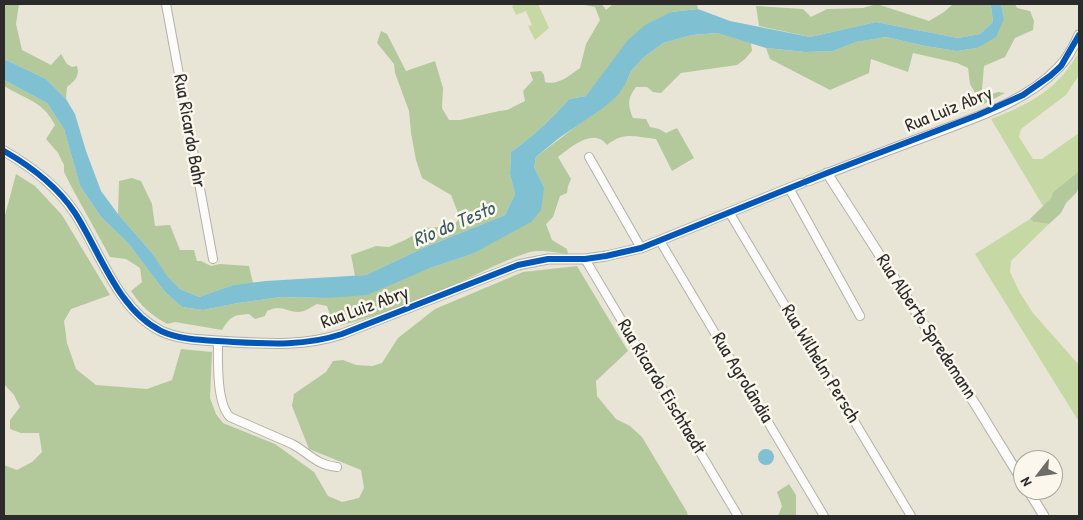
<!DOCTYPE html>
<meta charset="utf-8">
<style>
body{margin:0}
#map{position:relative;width:1083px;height:520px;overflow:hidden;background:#e8e5d7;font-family:"Patrick Hand",sans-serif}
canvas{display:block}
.frame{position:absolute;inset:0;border:5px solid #2b2b2b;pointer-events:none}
.north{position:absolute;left:1013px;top:450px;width:50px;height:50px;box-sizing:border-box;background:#fbf7ec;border:1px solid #a8a59f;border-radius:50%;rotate:240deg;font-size:14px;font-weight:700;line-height:20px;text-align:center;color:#2b2b2b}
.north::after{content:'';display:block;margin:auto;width:18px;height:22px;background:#6d6c67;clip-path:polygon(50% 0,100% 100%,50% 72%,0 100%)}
</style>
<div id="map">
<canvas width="1083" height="520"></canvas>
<div class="frame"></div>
<div class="north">N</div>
</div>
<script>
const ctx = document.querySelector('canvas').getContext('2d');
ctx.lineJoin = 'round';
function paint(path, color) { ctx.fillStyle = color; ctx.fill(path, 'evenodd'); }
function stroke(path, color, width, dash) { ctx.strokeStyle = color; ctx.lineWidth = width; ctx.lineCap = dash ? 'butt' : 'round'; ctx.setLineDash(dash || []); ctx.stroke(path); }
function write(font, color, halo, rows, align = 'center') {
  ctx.font = font + ' "Patrick Hand",sans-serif'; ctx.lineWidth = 5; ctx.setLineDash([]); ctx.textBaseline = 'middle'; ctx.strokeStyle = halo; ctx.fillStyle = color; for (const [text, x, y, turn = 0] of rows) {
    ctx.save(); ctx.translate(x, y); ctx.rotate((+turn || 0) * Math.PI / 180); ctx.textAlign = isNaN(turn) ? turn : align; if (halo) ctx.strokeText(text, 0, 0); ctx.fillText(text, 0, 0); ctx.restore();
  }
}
const green = new Path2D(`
 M517,4H538L549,28L535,40L528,26L532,25L526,11L516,15L512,6Z
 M1079,52V75L1066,95L1021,129L1019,137L1033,159H1042L1079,133V171L1053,192L1051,198L1043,206L991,119C1030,104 1057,90 1079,52Z
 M1030,219L1034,222L1049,224L1011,261L1010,272L1020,293L1033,313L1079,365V422L975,254Z`);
const forest = new Path2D(`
 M4,4H19L16,24L22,50L51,65L61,54L67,64L72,67L77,66C80,76 75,81 67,87L66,99L46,79L4,59Z
 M579,4H602L606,10L613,4H697L698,9L671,12L602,76L586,96L569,99C552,119 533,136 511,152L510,174L515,194L505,215L423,248L366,275L355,276L351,255L376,246L389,247L405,240L426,228L453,226L460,218L451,195L422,178L416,160L411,133L409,111L395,73L394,64L377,43L381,31L387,34L406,71L435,61L443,88L442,108L449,120H460L499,111L507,110L525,101L523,91L533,80L530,72L541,71L544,75L545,82C558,86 570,75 580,68L586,44L600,20L595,7Z
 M877,4L929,21L944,12L953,4H989L991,6L993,22L980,34L958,38L876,22L810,37L759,26L756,6L803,9L811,17L827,9L863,8Z
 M1001,4H1015L1017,8L1030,11L1034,21L1033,30L1015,38L1005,57L984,66L982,90L989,95L998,92L1005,93L982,105L970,84L968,68L957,63L913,53L908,72L871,59L869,73L830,90L770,59L766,48L805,52L833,51L856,42L886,37L925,46L957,51L977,48L1004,19Z
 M717,33L751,43L752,51L745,59L737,65L681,73L661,93L653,92L647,87H636C627,99 628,105 633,118L646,119L650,127L659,129L666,133L677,128L694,158L672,171L656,139C636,137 624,131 607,145C594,127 571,147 558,157L571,179L568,186L567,193L560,196L553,217L546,224L552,240L567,249L568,254C557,253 542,249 530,252C510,258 490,268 471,277C427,297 381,316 334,327L327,306L317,304C311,307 305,312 298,312C284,311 281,304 267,311L265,316L255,319L249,314C233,315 231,316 222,330L175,322L167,324C151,315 141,306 131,291L142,282L140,268L126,259L110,257L71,186L64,172V165L58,153L46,139L55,125C43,101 25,99 4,86V80L47,103L64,129L80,186L101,217L128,243L165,292L182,307L203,310L238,303L281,297L326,298L430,268L472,254L544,187L534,167L536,157L579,124L626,83L631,71L643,58L663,43L692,35Z
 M1079,171V185L1077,192L1066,203L1061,213L1049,224L1034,222L1030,219L1051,198L1053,192Z
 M16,174L35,186L62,215L110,295L71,309L64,321L67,343L76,369L96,385L147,389L172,380L181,349L212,352L210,398L216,414L223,423L275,444L314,472L328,496L342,502L359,498L364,488L361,470L309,449L292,406L294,394L326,372L333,361L343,360L356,365L372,366L382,363L398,338L435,309L523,272L577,266L628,351L596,381L597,396L616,419L630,426L642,437L687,512L688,516H4V465L17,470L32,462L42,452L39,433H21L10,429V420L20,407L14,395L4,384V219Z
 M132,178L141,181L152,204L155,226L170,225L180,250H194L197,261H201L211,266L220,264L249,266L253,283L233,285L199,297L180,289L166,276L152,253L118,214L119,181Z
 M789,484L796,495V516H778L782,506L777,492Z`);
const water = new Path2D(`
 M989,4H1001L1004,19L996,37L977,48L957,51L925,46L886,37L856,42L833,51L805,52L766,48L717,33L692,35L663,43L643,58L631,71L626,83L617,96L603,108L559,138L536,157L534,167L544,187L541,210L531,222L472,254L430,268L367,295L326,298L281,297L238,303L203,310L182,307L165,292L128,243L101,217L80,186L64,129L47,103L4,80V59L46,79L66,99L75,114L86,151L101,191L118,214L152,253L167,276L180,289L199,297L233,285L266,281L366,275L423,248L505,215L515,194L510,174L511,152C533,136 552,119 569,99L586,96L628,40L645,25L671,12L698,9L730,21L810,37L876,22L958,38L980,34L993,22L991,6Z
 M758 457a8 8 0 1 1 16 0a8 8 0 1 1-16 0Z`);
const minor = new Path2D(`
 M166,4L213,259
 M589,157L641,248
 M789,188L860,316
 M729,212L911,516
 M660,241L824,516
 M585,259L738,516
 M218,341C218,359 216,403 230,417L292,444C309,453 316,465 337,467`);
const tertiary = new Path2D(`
 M4,151C32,167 57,186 75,213C100,252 118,310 161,331C182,341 210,340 233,342C270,344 306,346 342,334L518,265L548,259H585L606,256L641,248L802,183
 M827,173L977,407L1023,482
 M808,181C849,165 891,149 932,134C976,117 1026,102 1059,67C1068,58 1074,46 1079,35
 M1028,490L1044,516`);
const cycleway = new Path2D(`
 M4,151C32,167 57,186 75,213C100,252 118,310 161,331C182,341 210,340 233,342C270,344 306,346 342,334L518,265L548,259H585L606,256L641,248L827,173L978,115L1023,95L1050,76L1061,66L1079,35`);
const streetNames = [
 ["Rua Luiz Abry",949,110,-22],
 ["Rua Ricardo Bahr",189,131,80],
 ["Rua Luiz Abry",365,308,-20],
 ["Rua Alberto Spredemann",926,327,57],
 ["Rua Wilhelm Persch",820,364,59],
 ["Rua Agrolândia",742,378,59],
 ["Rua Ricardo Eischtaedt",661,387,59]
];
const waterNames = [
 ["Rio do Testo",454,225,-23]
];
paint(green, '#c6d9a4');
paint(forest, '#b3c99b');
paint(water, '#7fc0d3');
stroke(minor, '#b3b1a9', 10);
stroke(tertiary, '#b3b1a9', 11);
stroke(minor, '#fcfbf9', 8);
stroke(tertiary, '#fcfbf9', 9);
stroke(cycleway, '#0057b8', 6);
write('19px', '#2b2b2b', '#fbf7ec', streetNames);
write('italic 20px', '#395a65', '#fbf7ec', waterNames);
</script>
